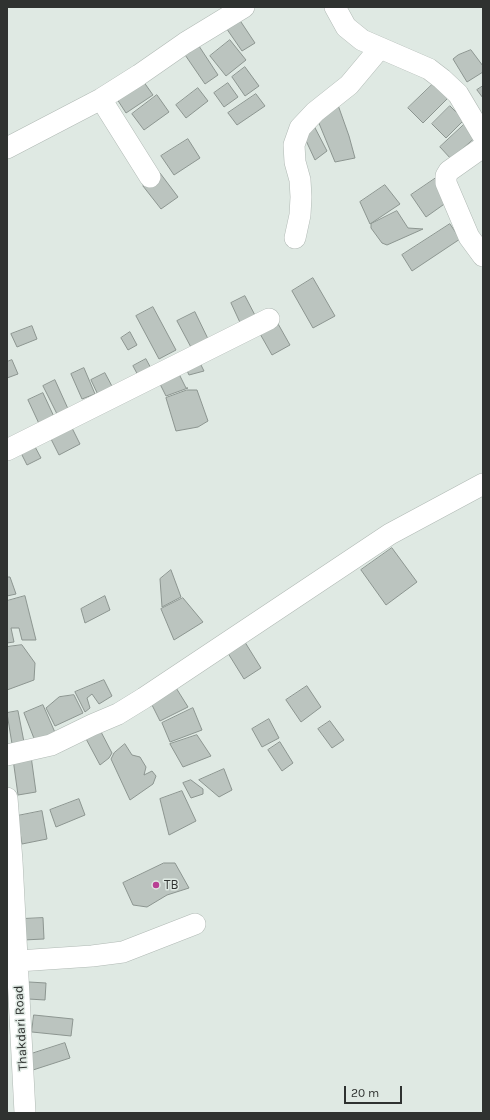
<!DOCTYPE html>
<style>
body{margin:0}
#map{position:relative;width:490px;height:1120px;overflow:hidden;background:#dfe9e3;font-family:Karla,sans-serif}
canvas{display:block}
.frame{position:absolute;inset:0;border:8px solid #2f3230;pointer-events:none}
.scale{position:absolute;left:344px;top:1086px;width:58px;height:18px;box-sizing:border-box;border:2px solid #2f3230;border-top:0;padding-left:5px;font-size:12px;line-height:14px;white-space:nowrap;color:#2f3230;-webkit-text-stroke:3px #dfe9e3;paint-order:stroke}
</style>
<div id="map">
<canvas width="490" height="1120"></canvas>
<div class="frame"></div>
<div class="scale">20 m</div>
</div>
<script>
const ctx = document.querySelector('canvas').getContext('2d');
ctx.lineJoin = 'round';
function paint(path, color) { ctx.fillStyle = color; ctx.fill(path, 'evenodd'); }
function stroke(path, color, width, dash) { ctx.strokeStyle = color; ctx.lineWidth = width; ctx.lineCap = dash ? 'butt' : 'round'; ctx.setLineDash(dash || []); ctx.stroke(path); }
function write(font, color, halo, rows, align = 'center') {
  ctx.font = font + ' Karla,sans-serif'; ctx.lineWidth = 3; ctx.setLineDash([]); ctx.textBaseline = 'middle'; ctx.strokeStyle = halo; ctx.fillStyle = color; for (const [text, x, y, turn = 0] of rows) {
    ctx.save(); ctx.translate(x, y); ctx.rotate((+turn || 0) * Math.PI / 180); ctx.textAlign = isNaN(turn) ? turn : align; if (halo) ctx.strokeText(text, 0, 0); ctx.fillText(text, 0, 0); ctx.restore();
  }
}
const building = new Path2D(`
 M235,13L255,43L242,51L222,22Z
 M195,40L218,75L205,84L181,49Z
 M230,40L246,60L226,76L210,56Z
 M471,50L483,66V72L467,82L453,59L458,55Z
 M245,67L259,86L245,96L232,77Z
 M141,78L153,95L126,113L115,96Z
 M228,83L238,97L224,107L214,93Z
 M434,83L448,98L423,123L408,108Z
 M483,86V98L477,90Z
 M198,88L208,101L186,118L176,105Z
 M256,94L265,106L237,125L228,113Z
 M157,95L169,112L144,130L132,114Z
 M338,105L349,136L355,158L335,162L316,116Z
 M450,106L464,120L446,138L432,124Z
 M467,122L478,135L451,159L440,147Z
 M313,124L327,151L315,160L302,132Z
 M188,139L200,158L174,175L161,156Z
 M160,173L178,197L161,209L143,186Z
 M436,178L450,200L426,217L411,195Z
 M385,185L400,204L370,224L360,202Z
 M397,211L408,228L423,229L387,245L382,243L371,228V224Z
 M450,224L460,239L412,271L402,255Z
 M313,278L335,316L313,328L292,291Z
 M245,296L258,321L243,329L231,303Z
 M153,307L176,350L159,359L136,316Z
 M195,312L210,343L193,351L177,321Z
 M277,322L290,345L272,355L259,332Z
 M32,326L37,339L17,347L11,334Z
 M130,332L137,345L128,350L121,338Z
 M197,357L204,371L189,375L184,364Z
 M146,359L154,374L141,381L133,366Z
 M12,360L18,374L7,378V362Z
 M84,368L95,394L82,399L71,374Z
 M176,368L186,388H188L166,396L157,378Z
 M105,373L114,390L99,397L91,380Z
 M55,380L69,411L58,416L43,386Z
 M187,390H197L208,421L198,427L176,431L166,398Z
 M43,393L56,421L41,428L28,400Z
 M68,420L80,444L59,455L47,431Z
 M33,443L41,458L27,465L20,451Z
 M392,548L417,582L386,605L361,570Z
 M171,570L181,597L162,607L160,579Z
 M7,577H10L16,594L7,596Z
 M25,596L36,640H22L19,628H11L14,642L7,643V601Z
 M105,596L110,610L85,623L81,609Z
 M183,598L203,622L174,640L161,609Z
 M243,639L261,668L244,679L226,650Z
 M22,645L35,663L34,680L7,690V647Z
 M104,680L112,696L99,704L92,694L87,698L90,708L85,712L75,692Z
 M173,683L188,707L160,721L149,699Z
 M307,686L321,707L301,722L286,700Z
 M74,695L83,713L55,726L46,708L59,697Z
 M43,705L57,737L37,746L24,713Z
 M193,708L202,730L170,742L162,723Z
 M18,711L24,742L12,744L7,713Z
 M269,719L279,738L262,747L252,729Z
 M330,721L344,740L332,748L318,729Z
 M100,730L112,753L109,758L100,765L85,737Z
 M197,735L211,756L183,767L170,744Z
 M280,742L293,763L282,771L268,750Z
 M125,744L132,755L140,757L146,767L144,775L152,771L156,776L153,784L130,800L111,759L114,753Z
 M31,756L36,792L18,795L13,759Z
 M224,769L232,790L219,797L199,780Z
 M191,780L203,789V794L191,798L183,783Z
 M182,791L196,821L169,835L160,799Z
 M79,799L85,815L56,827L50,810Z
 M42,811L47,839L22,844L17,816Z
 M164,863H175L189,888L167,895L147,907L133,905L123,883Z
 M43,918L44,939L23,940L22,919Z
 M29,982L46,983L45,1000L28,999Z
 M34,1015L73,1019L71,1036L32,1032Z
 M65,1043L70,1058L33,1070L28,1055Z`);
const minor = new Path2D(`
 M335,7L346,27L362,40L429,69L442,79L458,94L483,136
 M101,99L150,177
 M483,147L449,171L446,176V183L469,237L483,256
 M7,148L101,99L139,75L185,43L244,7
 M295,238L300,215L301,197L300,180L295,162L294,145L300,128L315,112L349,85L380,48
 M7,450L269,319
 M7,755L51,745L92,725L118,714L144,698L390,534L483,484
 M7,798L12,861L25,1113
 M18,961L92,956L123,952L195,924`);
const markers = [
 [156,885,4,"#b94094"]
];
const poiNames = [
 ["TB",164,885]
];
const streetNames = [
 ["Thakdari Road",21,1028,-93]
];
paint(building, '#bbc4bf');
stroke(building, '#8c9590', 1);
stroke(minor, '#b0b9b4', 22);
stroke(minor, '#fff', 21);
for (const [x, y, r, color] of markers) { const dot = new Path2D(); dot.arc(x, y, r, 0, 2 * Math.PI); ctx.fillStyle = color; ctx.fill(dot); stroke(dot, '#dfe9e3', 1.5); }
write('13px', '#2f3230', '#dfe9e3', poiNames, 'left');
write('13px', '#2f3230', '#dfe9e3', streetNames);
</script>
